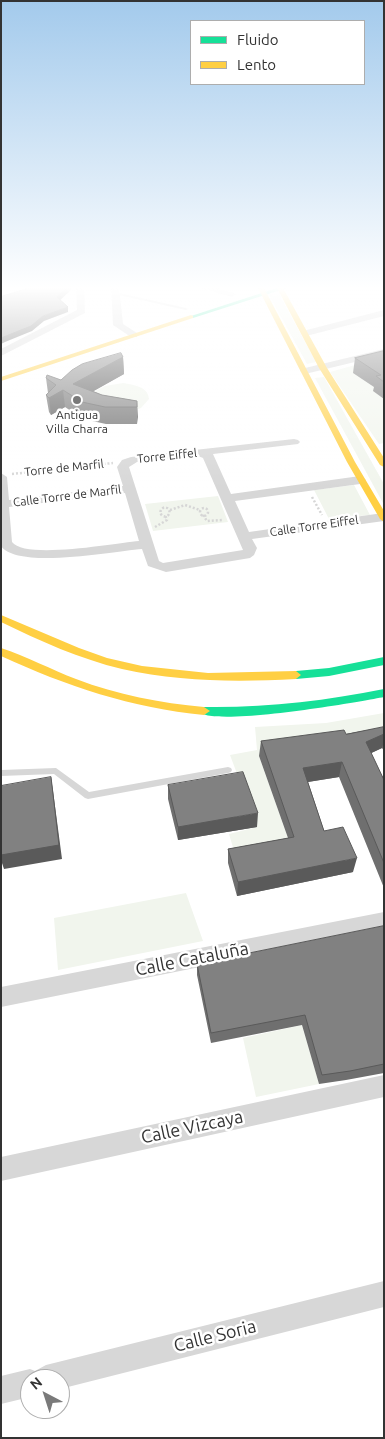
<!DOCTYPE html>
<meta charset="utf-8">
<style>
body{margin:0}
#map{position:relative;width:385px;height:1439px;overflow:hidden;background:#fff;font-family:Ubuntu,sans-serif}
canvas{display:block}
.frame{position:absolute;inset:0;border:2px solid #333;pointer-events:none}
.legend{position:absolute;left:190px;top:20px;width:175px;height:65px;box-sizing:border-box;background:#fff;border:1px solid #adadad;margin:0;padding:6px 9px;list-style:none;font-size:15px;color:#333}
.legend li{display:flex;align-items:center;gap:10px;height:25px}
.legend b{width:25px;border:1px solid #adadad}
.north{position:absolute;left:20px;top:1369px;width:50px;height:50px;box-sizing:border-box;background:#fff;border:1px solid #adadad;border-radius:50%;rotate:320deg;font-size:14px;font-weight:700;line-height:20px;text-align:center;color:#333}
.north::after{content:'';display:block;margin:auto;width:18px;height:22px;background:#7a7a7a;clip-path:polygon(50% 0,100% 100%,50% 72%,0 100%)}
</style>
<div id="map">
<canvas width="385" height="1439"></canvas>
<div class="frame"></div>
<ul class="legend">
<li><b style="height:6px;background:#16e098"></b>Fluido</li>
<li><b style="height:6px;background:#ffcf43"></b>Lento</li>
</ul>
<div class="north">N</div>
</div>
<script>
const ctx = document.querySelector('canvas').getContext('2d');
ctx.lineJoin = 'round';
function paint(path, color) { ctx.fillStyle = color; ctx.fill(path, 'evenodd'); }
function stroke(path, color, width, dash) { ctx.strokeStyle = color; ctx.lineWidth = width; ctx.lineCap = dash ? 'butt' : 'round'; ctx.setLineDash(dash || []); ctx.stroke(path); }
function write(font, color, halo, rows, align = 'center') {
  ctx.font = font + ' Ubuntu,sans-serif'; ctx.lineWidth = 5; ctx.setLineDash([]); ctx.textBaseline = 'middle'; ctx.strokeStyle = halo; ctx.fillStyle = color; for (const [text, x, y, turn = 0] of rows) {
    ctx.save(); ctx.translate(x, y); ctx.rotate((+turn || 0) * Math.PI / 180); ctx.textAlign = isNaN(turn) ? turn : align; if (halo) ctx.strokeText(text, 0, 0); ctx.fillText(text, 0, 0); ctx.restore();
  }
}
const green = new Path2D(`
 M269,295L280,296L316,362L307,364Z
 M384,357V443L379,444L330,372Z
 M324,377L384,484V505L315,378Z
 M123,383C133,385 148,386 149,399L141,408L133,411L90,394L105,386Z
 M354,485L370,515L329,519L314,490Z
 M218,496L228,522L153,531L145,504Z
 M384,713V742L259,756L289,841L237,861L229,834L257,827L230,755L257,750L255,727L326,723Z
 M186,893L203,941L58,970L54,918Z
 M302,1025L319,1084L256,1097L243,1038Z`);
const path = new Path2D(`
 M12,474L113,463
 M312,497L322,515
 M160.5 512a4.5 4.5 0 1 1 9 0a4.5 4.5 0 1 1-9 0Z
 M200 512a4 4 0 1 1 8 0a4 4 0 1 1-8 0Z
 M170,510L185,505L200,510
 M203,515L207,521L222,520
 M155,527L167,520L165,515`);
const lane = new Path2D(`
 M115,292L186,308L188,309L186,310L114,294L113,293Z
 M228,767L231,768L232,770L231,772L228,773L88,799L85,798L54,774L1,776V770L56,768L89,792Z`);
const street = new Path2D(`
 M76,286H84L85,313L1,356V349L77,310Z
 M111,286H119L123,324L137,333V337H131L113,325Z
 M194,286H211L236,294L232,297Z
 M384,310V316L306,336L301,333L303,331Z
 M384,349V355L305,374L300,371L301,369Z
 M294,439L298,440L300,442L298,444L213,454L231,494L360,476L366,480L360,484L235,501L249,532L383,513L384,521L252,539L257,548L254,555L250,558L166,572L148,566L142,549C114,551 18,570 1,546V473L7,477L9,500L123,486L117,467L122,460L131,457ZM198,456L203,458L243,550L163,563L159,561L129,467L137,462ZM125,493L139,541C116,543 25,560 12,542L9,507Z
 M384,912V930L1,1007V987Z
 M384,1075V1097L1,1181V1157Z
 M384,1281V1307L60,1389V1379H30V1397L1,1404V1376L30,1369L35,1371L46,1365Z`);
const fast = new Path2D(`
 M283,286H293L193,318L188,317Z
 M384,657V665L329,676L296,679L291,675L296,671L329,668Z
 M384,689V697C359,702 210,728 198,711L204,707C265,708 324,701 384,689Z`);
const slow = new Path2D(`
 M257,286H263L355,462L384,511V522L380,519L347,462Z
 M276,286H282L327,368L384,458V467L380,465L319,368Z
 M191,315L193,316V318L1,381V377Z
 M1,615L79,648L107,658L142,666L208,673L296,671L301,675L296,679C238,682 179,682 122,669C80,659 40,641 1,622Z
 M1,648C26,656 52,670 76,679C118,695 160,703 204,707L210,711L204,715C132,708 66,686 1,656Z`);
const wall = new Path2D(`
 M384,351V399L373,391L374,387L353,373L355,358Z
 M123,357L124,374L93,391L102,395L137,401V424H106L83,419L65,407L51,415L49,412L46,395L48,393L46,378L61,380Z
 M384,727V751L382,748L371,753L384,780V888L339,777L308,782L324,831L353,872L237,896L228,863V849L288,838L259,756L261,741L346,734Z
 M168,785L257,827L178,840L168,799Z
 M384,926V1073L346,1080L319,1084L302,1025L211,1043L197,975V964Z`);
const shadedWall = new Path2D(`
 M69,286H70L71,290L58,302L57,297Z
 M68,307V312L44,321L32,331L5,342L1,344V338L43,316Z
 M123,357L124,374L78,400L73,384Z
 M63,390L65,407L51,415L49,398Z
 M137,401L138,417L137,424Z
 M384,734V742L382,748L363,757L366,742Z
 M342,762L339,777L301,783L303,768Z
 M51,777L53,791L62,859L4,869L1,860V855Z
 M258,813L257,827L178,840V827Z
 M357,858L353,872L237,896L238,882Z`);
const building = new Path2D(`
 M36,286H69L57,297L68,307L43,316L31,326L1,338V297Z
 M384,351V382L376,376L381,375L355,358Z
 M121,353L123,357L73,384L102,395L137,401V407H105L82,402L63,390L49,398L46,395L56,385L46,378L47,375L61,380L72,370L82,364Z
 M384,727V734L366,742L384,780V863L342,762L303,768L324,831L343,827L357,858L238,882L228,849L294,837L261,741L344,730L346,734Z
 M243,772L258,813L178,827L168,785Z
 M51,777L59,845L1,855V786Z
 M384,926V1064L350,1071L322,1075L305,1015L211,1033L197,964Z`);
const markers = [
 [77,400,5,"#7a7a7a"]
];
const farPoinames = [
 ["Antigua",77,415],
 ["Villa Charra",77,429]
];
const farStreetnames = [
 ["Torre Eiffel",167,456,-6],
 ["Torre de Marfil",64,468,-6],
 ["Calle Torre de Marfil",67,496,-7],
 ["Calle Torre Eiffel",314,526,-8]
];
const nearStreetnames = [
 ["Calle Cataluña",192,959,-11],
 ["Calle Vizcaya",192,1127,-12],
 ["Calle Soria",215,1336,-14]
];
paint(green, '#f1f5ed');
stroke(path, '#d6d6d6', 2.5, [2, 2]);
paint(lane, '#d7d7d7');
paint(street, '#d7d7d7');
paint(fast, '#16e098');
paint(slow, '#ffcf43');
paint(wall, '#6f6f6f');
paint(shadedWall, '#5a5a5a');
paint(building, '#818181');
stroke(building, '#5a5a5a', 1);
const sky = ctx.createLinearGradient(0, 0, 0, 488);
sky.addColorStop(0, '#a3caec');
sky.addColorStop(0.59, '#fff');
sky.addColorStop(1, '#ffffff00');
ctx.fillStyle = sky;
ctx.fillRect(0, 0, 385, 488);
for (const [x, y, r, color] of markers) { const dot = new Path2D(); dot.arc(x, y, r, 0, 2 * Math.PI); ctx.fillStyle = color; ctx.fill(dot); stroke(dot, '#fff', 2); }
write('12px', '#333', '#fff', farPoinames);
write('12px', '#333', '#fff', farStreetnames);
write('18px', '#333', '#fff', nearStreetnames);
</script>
